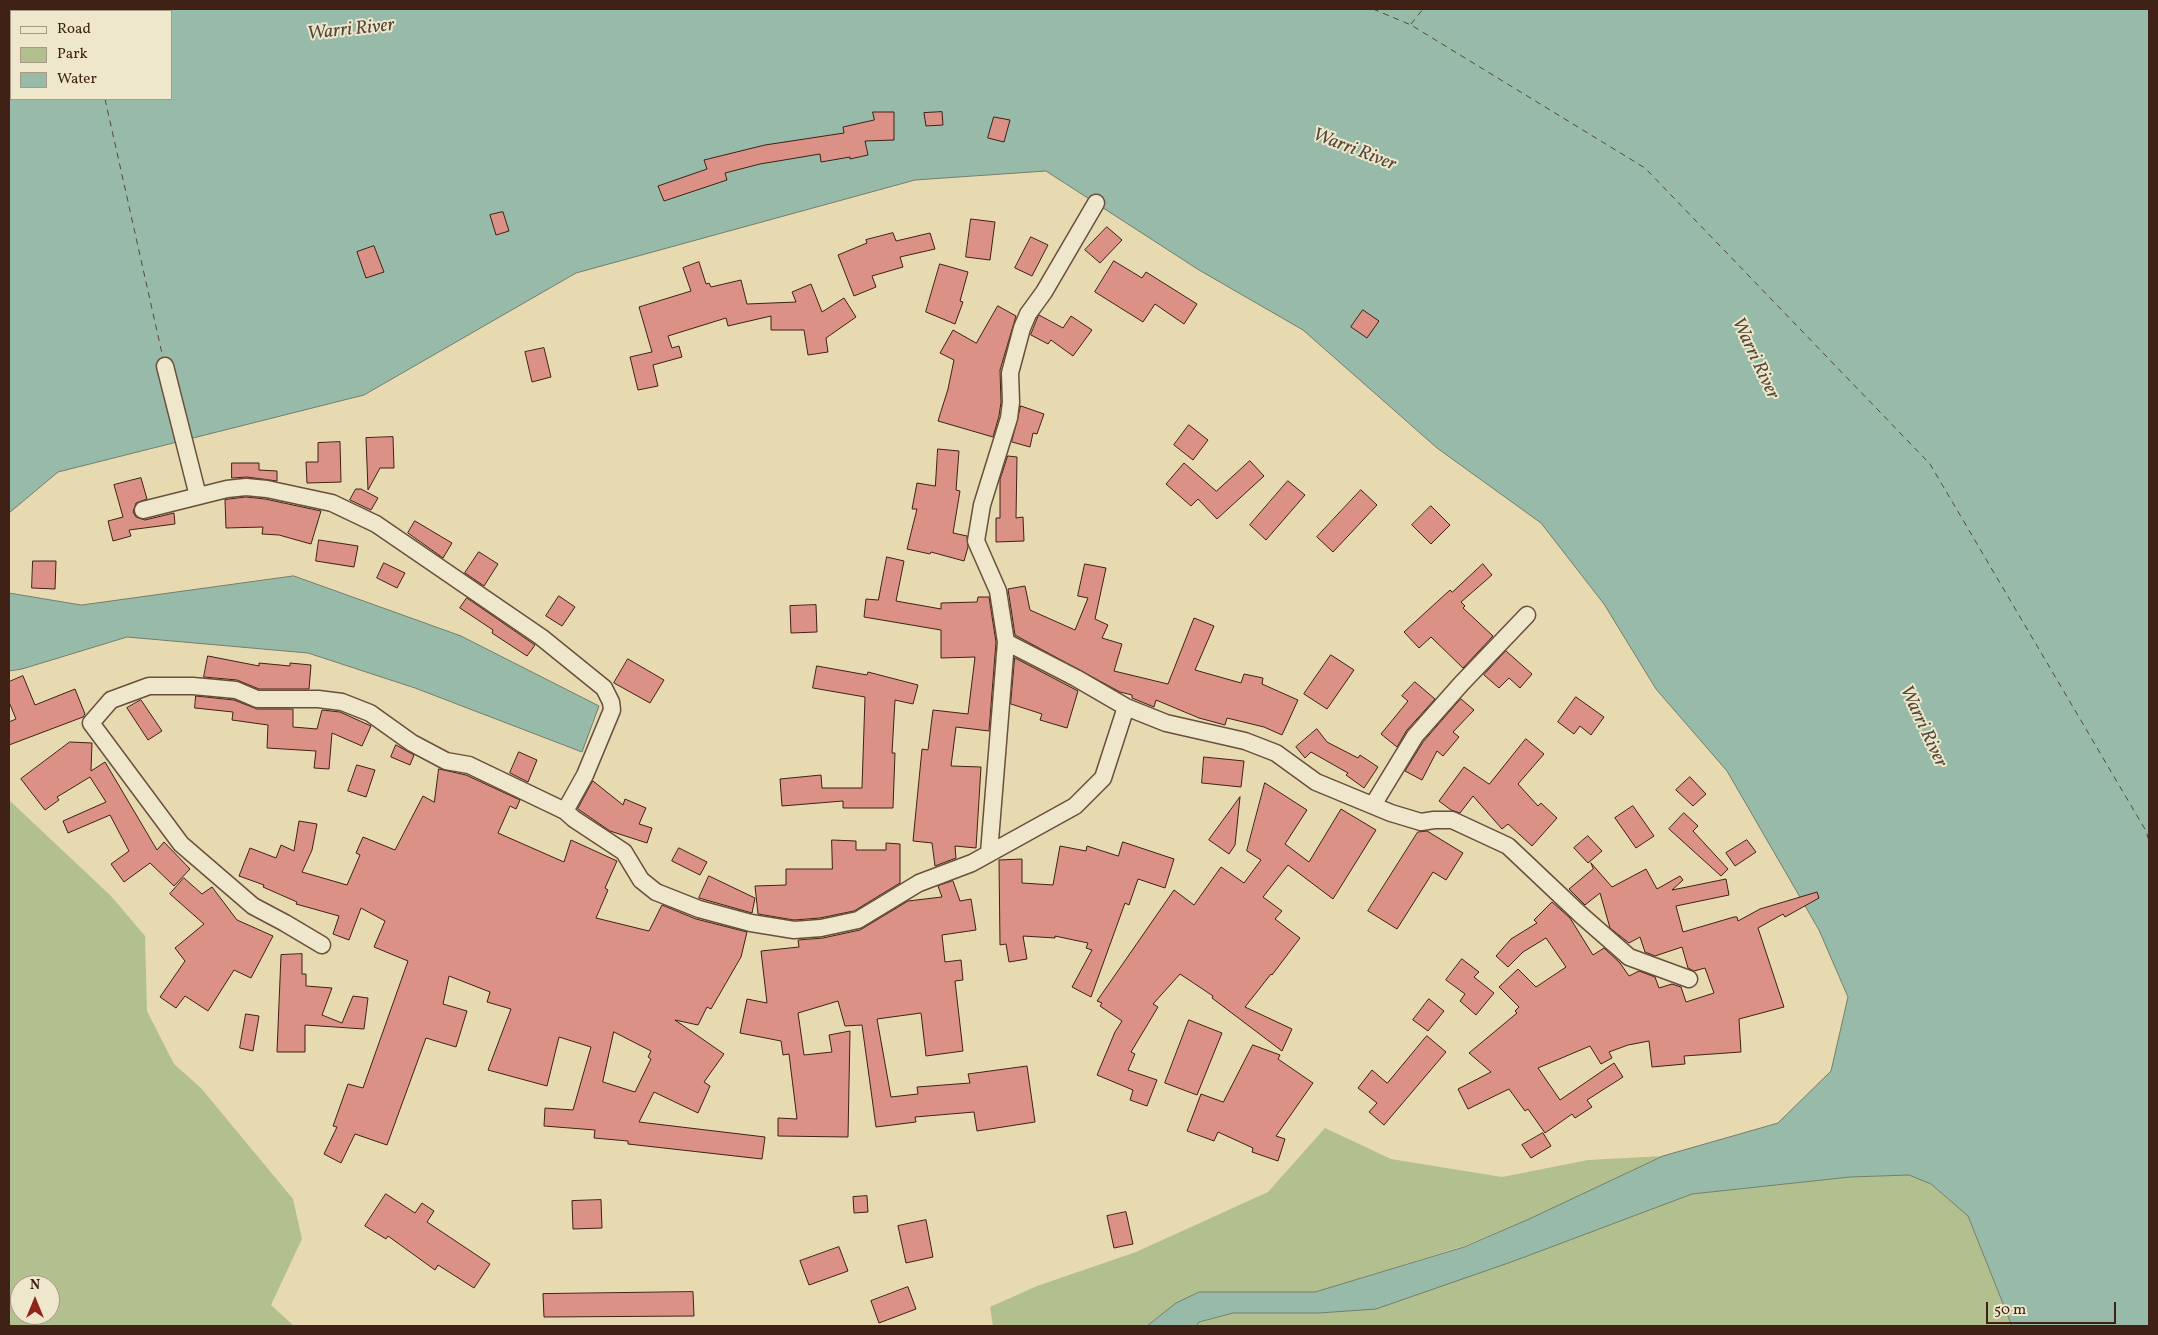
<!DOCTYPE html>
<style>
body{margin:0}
#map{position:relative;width:2158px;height:1335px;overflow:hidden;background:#e7dab1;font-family:Vollkorn,serif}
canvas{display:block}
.frame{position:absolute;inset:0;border:10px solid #3f2115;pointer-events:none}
.legend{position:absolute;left:10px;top:10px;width:162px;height:90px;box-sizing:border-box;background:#efe7cc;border:1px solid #a99883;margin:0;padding:6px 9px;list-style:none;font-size:15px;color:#3f2115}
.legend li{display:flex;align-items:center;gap:10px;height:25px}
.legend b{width:25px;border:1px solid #a99883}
.north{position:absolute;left:10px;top:1275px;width:50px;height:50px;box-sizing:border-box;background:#efe7cc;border:1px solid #a99883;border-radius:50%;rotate:0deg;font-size:14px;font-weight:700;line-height:20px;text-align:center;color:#3f2115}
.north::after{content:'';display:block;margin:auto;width:18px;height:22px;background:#8f2418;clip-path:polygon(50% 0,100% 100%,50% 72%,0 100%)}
.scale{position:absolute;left:1986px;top:1302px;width:130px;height:22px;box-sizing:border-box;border:2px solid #3f2115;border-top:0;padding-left:6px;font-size:15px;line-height:18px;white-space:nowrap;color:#3f2115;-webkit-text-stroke:4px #efe7cc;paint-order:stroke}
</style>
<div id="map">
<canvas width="2158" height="1335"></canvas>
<div class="frame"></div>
<ul class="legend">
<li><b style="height:6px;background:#efe7cc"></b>Road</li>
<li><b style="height:14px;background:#b2c08f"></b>Park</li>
<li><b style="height:14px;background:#97bba8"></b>Water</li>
</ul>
<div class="north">N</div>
<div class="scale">50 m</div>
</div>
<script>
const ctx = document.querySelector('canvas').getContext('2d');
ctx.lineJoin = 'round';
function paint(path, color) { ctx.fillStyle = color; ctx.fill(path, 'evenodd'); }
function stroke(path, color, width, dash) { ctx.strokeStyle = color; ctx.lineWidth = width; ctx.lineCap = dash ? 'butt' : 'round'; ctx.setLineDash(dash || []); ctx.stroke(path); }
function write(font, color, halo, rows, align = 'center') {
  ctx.font = font + ' Vollkorn,serif'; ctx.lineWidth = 4; ctx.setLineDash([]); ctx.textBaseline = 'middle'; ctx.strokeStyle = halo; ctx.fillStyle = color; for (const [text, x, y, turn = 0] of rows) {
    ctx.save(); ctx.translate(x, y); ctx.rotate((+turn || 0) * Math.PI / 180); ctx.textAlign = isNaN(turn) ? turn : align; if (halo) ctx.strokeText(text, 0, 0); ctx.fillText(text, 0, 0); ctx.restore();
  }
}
const green = new Path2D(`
 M9,800L111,896L145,936L147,1011L174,1064L201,1088L293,1199L302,1239L271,1305L294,1326H9ZM20,1285H50V1315H20Z
 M1325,1128L1391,1159L1502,1177L1588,1160L1663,1156L1527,1220L1464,1246L1315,1292H1199L1176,1303L1147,1326H993L990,1307L1037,1286L1136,1252L1268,1192Z
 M1909,1175L1931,1184L1968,1216L2012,1326H1196L1199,1322L1233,1313H1319L1514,1261L1692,1194L1850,1177Z`);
const water = new Path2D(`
 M9,9H2149V1326H2012L1968,1216L1931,1184L1909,1175L1850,1177L1692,1194L1514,1261L1376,1309L1319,1313H1233L1199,1322L1196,1326H1147L1176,1303L1199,1292H1315L1464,1247L1527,1220L1663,1156L1778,1123L1831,1071L1848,997L1819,930L1727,771L1656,689L1604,604L1541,523L1437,448L1303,330L1199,270L1046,171L915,180L576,273L364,395L58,472L9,513ZM11,11H171V99H11Z
 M294,576L461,636L599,706L582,752L415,688L308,653L127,637L22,669L9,671V593L81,605Z`);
const ferry = new Path2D(`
 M85,9V11
 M1373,9L1411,25L1645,168L1930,464L2146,831L2149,841
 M1411,24L1423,9
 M105,99L163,358`);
const building = new Path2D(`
 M873,112H894V140L865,141L868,155L850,159V157L821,162L820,154L760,164L725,173L727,180L664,201L658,186L707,169L704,160L765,145L844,133L843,127L874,120Z
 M942,112L943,125L926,126L924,113Z
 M994,117L1010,120L1004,142L988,138Z
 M503,212L509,231L496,235L490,215Z
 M971,219L995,222L990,260L966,257Z
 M1107,227L1122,240L1100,263L1085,250Z
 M893,233L896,241L930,233L935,249L900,257L903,267L872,276L876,287L854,296L838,255L867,243L866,240Z
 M1031,237L1048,245L1032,276L1015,268Z
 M374,246L384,272L366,278L357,252Z
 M1114,261L1142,278L1146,272L1197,304L1184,324L1155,304L1143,322L1095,292Z
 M699,262L706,284L709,283L711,287L741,280L747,304L796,302L792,292L811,284L822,312L844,298L856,317L826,338L828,352L808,355L804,330H771V316L728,326L726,318L668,336L672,348L679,346L682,357L653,365L658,386L638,390L630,357L652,352L639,307L691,291L683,268Z
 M940,264L968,272L960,301L963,302L955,324L926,312Z
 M998,306L1016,316L1000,370L1001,402L999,416L993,437L938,421L948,389L954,360L940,353L953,330L976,343Z
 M1363,310L1379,321L1367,338L1351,327Z
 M1039,315L1063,328L1071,316L1092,330L1073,356L1051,340L1048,344L1031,335Z
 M544,348L551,377L532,382L525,352Z
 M1021,406L1044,414L1037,434L1033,433L1030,447L1012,442Z
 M1189,425L1208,440L1193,460L1174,445Z
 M393,437L394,468H380L368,490L366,438Z
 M340,442L341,482L307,483L306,462H318V443Z
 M938,449L959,451L956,490L960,491L953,533L967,536L968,547L964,561L931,552L930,554L907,549L917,509H912L917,483L935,486Z
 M1008,456L1017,457L1016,518L1023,517L1024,541L996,542V518H1000V480Z
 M1250,461L1264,476L1217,519L1198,499L1191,506L1166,484L1184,463L1216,491Z
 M232,463H259V470L277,471V481L247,477L232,478Z
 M141,478L147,499L136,503L133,512L136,517L145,520L174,513L175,524L129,530L131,536L113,541L108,521L123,517L114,485Z
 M1288,481L1305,495L1266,540L1250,525Z
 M356,489H361L378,498L371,510L350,500Z
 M1361,490L1377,505L1333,552L1317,537Z
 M246,497L265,499L321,511L311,544L279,535L262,534L263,527L226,528L225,500Z
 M1431,506L1450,525L1431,544L1412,525Z
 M415,521L452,543L443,558L408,533Z
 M319,540L358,546L354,567L316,561Z
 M479,552L498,564L484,586L465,573Z
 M887,557L904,561L896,601L941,609V603L977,602L978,597H989L996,642L989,731L956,727L951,766L981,767L976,848L955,846L956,858L935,866L932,843L913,841L922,749L928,750L933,710L968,714L975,657L941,658V630L864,617L866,599L878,600Z
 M33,561H56L55,589L32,588Z
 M384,563L405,573L397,588L377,578Z
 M1085,564L1106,568L1095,619L1108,625L1102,638L1122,644L1114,671L1168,684L1194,618L1214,626L1195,670L1241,683L1244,674L1263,678L1262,684L1298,700L1282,735L1264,727L1227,718L1225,725L1199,718L1156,700L1154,707L1132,698V695L1120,692L1015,635L1008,589L1025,586L1030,610L1075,630L1088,598L1078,596Z
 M1483,564L1492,575L1461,602L1465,606L1463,608L1493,636L1463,668L1431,637L1419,648L1404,632L1450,590L1452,592Z
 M559,596L575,607L562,626L546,616Z
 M467,598L535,645L527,656L492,633L493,630L460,608Z
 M816,605L817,632L791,633L790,606Z
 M1506,651L1532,674L1520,688L1509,678L1499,688L1484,675Z
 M1331,655L1354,670L1327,709L1304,694Z
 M208,656L259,666V663L290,666V663L311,665L309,689H259L237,680L204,677Z
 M1015,658L1078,691L1067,728L1040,720L1042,714L1011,704Z
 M628,659L664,680L650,703L614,683Z
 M817,666L867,675L868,672L918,685L913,704L895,700L892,753H895L893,808H843V801L782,806L780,779L821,775L822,788H862L865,697L813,688Z
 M23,676L35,705L75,689L85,714L83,717L9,745V722L16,719L9,702V682Z
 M1415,682L1435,699L1407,730L1397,747L1381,734L1408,701L1402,696Z
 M196,696L234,700L257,709H293V727L317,729L322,710L340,712L371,726L362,746L332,733L329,769L314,768L316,751L267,748L268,725L232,720L233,712L195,708Z
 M1576,697L1604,717L1591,735L1580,726L1574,734L1558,722Z
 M1461,699L1474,710L1453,732L1459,737L1443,756L1437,751L1422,780L1405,771L1423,742Z
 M141,700L162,731L148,740L127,708Z
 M1317,729L1327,742L1358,758L1360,755L1378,767L1364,788L1346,775L1348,773L1311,752L1305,758L1296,747Z
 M1526,739L1544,754L1518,784L1538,806L1541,803L1557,818L1532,846L1508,824L1502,829L1473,796L1460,813L1451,810L1439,801L1464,767L1489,784Z
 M70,742L92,743L91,771L105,762L157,850L164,842L190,869L174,886L150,863L124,882L111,864L129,851L110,815L68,833L63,821L106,802L90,777L57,797L59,800L45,810L21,779Z
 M396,745L414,755L410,765L391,757Z
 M519,752L537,760L528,782L510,773Z
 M1204,757L1244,761L1241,787L1202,783Z
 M357,765L375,770L366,797L348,791Z
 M439,769L466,775L520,800L516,809L510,806L498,833L564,862L571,840L617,861L605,888L608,890L596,918L649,931L662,905L696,919L747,932L741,957L711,1009L707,1007L698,1025L675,1020L724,1054L704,1082L710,1086L698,1113L654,1092L639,1122L765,1137L762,1159L628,1144V1141L594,1138L595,1130L544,1126L545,1108L573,1110L591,1047L559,1037L547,1086L488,1070L511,1009L487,1002L490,992L449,976L443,1004L467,1011L456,1047L426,1038L387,1145L355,1134L341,1163L324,1154L337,1127L333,1126L348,1084L363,1088L408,961L374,947L385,921L361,908L349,940L333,934L339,916L296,904L297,902L263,887L264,885L239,876L250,848L276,858L281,845L294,851L299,821L317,824L312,850L302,872L347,885L360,855L356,853L363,837L395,850L423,796L434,802ZM614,1032L651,1051L648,1057L651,1059L635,1092L603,1082Z
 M1690,777L1706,794L1693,806L1676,790Z
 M593,781L623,805L625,799L646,808L639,824L652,828L647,843L610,831L578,809Z
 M1265,783L1307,810L1285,844L1309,862L1341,809L1376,830L1333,899L1288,865L1263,897L1282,911L1275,919L1300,938L1272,975L1271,974L1245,1007L1292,1029L1282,1051L1212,998L1213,996L1180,974L1153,1004L1158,1007L1131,1052L1135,1054L1128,1070L1157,1080L1147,1106L1130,1100L1133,1090L1097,1075L1115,1032L1122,1021L1100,1006L1102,1003L1097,1001L1174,890L1194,905L1221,867L1244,883L1261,860L1247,851Z
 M1240,797L1235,845L1229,854L1209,840Z
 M1633,806L1654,836L1636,848L1615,818Z
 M1684,813L1698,826L1693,831L1728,869L1721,876L1669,829Z
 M1418,832L1427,831L1463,853L1446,880L1433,872L1397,929L1368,911Z
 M1588,836L1602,851L1588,863L1574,848Z
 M832,840L856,841V850H886V843L900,844V883L854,911L820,918L794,920L758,914L755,886L786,885V869H832Z
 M1747,840L1756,852L1735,866L1726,853Z
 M1123,842L1174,859L1165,888L1138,879L1129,905L1125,903L1091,997L1072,987L1092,950L1086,948L1088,943L1055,936V938L1023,936L1027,959L1009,962L1006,944L1000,945L999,860L1022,859V883L1053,885L1060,846L1086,851L1087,846L1118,856Z
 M679,848L707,862L700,875L672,861Z
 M1591,863L1612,887L1646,869L1657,889L1680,876L1683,880L1672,890L1726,879L1729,895L1676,906L1683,932L1734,917H1737L1738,921L1760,909L1817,892L1819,898L1785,917L1783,914L1758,928L1784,1007L1739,1019L1741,1052L1684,1056L1685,1064L1652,1067L1649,1041L1628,1045L1609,1052L1612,1058L1601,1064L1590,1046L1538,1068L1560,1100L1614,1063L1623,1077L1587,1100L1592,1107L1575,1118L1572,1114L1545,1133L1528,1109L1525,1111L1509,1089L1468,1109L1458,1089L1491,1072L1469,1053L1517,1013L1515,1011L1519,1007L1499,987L1518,969L1536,987L1566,967L1546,938L1523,952L1508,967L1496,956L1511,939L1537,923L1534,920L1552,902L1570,918L1593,955L1604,948L1620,963L1629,976L1639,971L1655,977L1659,988L1672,984L1681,987L1686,1002L1714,993L1705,968L1694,971L1688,968L1682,947L1655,956L1645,952L1640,937L1629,943L1610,928L1600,893L1585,905L1569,889L1593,869Z
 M709,876L755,898L752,913L699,898Z
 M184,878L202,894L212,887L237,920L273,936L251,978L234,970L208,1011L185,996L176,1008L160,997L185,961L175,948L204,924L170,894Z
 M953,881L960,901L971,899L976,930L942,935L945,962L961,960L963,980L955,981L963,1051L926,1056L921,1013L877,1019L891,1097L918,1094L917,1087L970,1083L968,1074L1027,1066L1035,1122L977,1131L974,1112L915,1117L916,1122L876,1127L862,1025L845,1026L838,1001L798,1013L804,1055L832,1052L829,1035L850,1031L848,1137L778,1136V1118L797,1119L789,1054L783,1055L781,1041L740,1033L747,999L767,1003L761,951L799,947L798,940L823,938L860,930L908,901L942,897L938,886Z
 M302,954V974H306V986L332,988L322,1015L342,1023L353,996L368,998L364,1029L305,1025V1052H277L281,955Z
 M1462,959L1479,972L1474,977L1494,993L1476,1015L1460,1001L1465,994L1446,980Z
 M1429,999L1444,1011L1428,1031L1413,1020Z
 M246,1014L259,1016L253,1051L240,1048Z
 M1189,1020L1222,1033L1197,1095L1165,1083Z
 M1427,1036L1446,1052L1384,1125L1369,1112L1377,1103L1358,1088L1372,1070L1387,1083Z
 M1253,1045L1280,1055L1278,1059L1313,1083L1276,1136L1285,1139L1278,1161L1252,1152L1253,1148L1218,1132L1214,1141L1187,1131L1201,1094L1223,1102Z
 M1543,1133L1551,1146L1531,1158L1522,1145Z
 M386,1194L415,1213L422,1203L434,1211L427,1222L490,1264L474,1288L438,1265L435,1270L388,1236L386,1239L365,1226Z
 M867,1196L868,1212L854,1213L853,1197Z
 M601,1200L602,1228L573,1229L572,1201Z
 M1126,1212L1133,1244L1114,1248L1107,1216Z
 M926,1220L933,1257L906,1263L898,1226Z
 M839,1247L848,1271L809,1285L800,1261Z
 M908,1287L916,1309L879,1323L871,1301Z
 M693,1292L694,1316L544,1317L543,1294Z`);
const minor = new Path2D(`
 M165,366L198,496
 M143,510L227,489L246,487L267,489L332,503L376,524L541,637L604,688L611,702L612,710L585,775L565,811
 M1006,642L1076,678L1126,707L1166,723L1245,741L1276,753L1316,782L1391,813L1421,822L1434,820H1452L1508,846L1581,915L1629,957L1689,979
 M1373,805L1415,736L1461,684L1527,615
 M989,853L1006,642L998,591L976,541L982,505L1009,418L1011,402L1010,373L1022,328L1028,314L1044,292L1096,203
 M322,945L285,923L253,906L181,844L91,723L111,700L149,686H193L236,690L257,699H318L342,702L370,713L412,743L446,761L469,765L565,811L574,819L624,852L641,880L656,892L699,909L751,923L794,930L821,928L858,920L919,883L972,863L1075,806L1103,778L1126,707`);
const waterNames = [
 ["Warri River",351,31,-6],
 ["Warri River",1354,151,21],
 ["Warri River",1754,359,65],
 ["Warri River",1922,727,65]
];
paint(green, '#b2c08f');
paint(water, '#97bba8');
stroke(water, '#747d6d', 1);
stroke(ferry, '#55483a', 1, [6, 5]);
paint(building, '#db9186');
stroke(building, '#3f2115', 1);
stroke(minor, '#694f3c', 19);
stroke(minor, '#efe7cc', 16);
write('italic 19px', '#55483a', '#efe7cc', waterNames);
</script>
